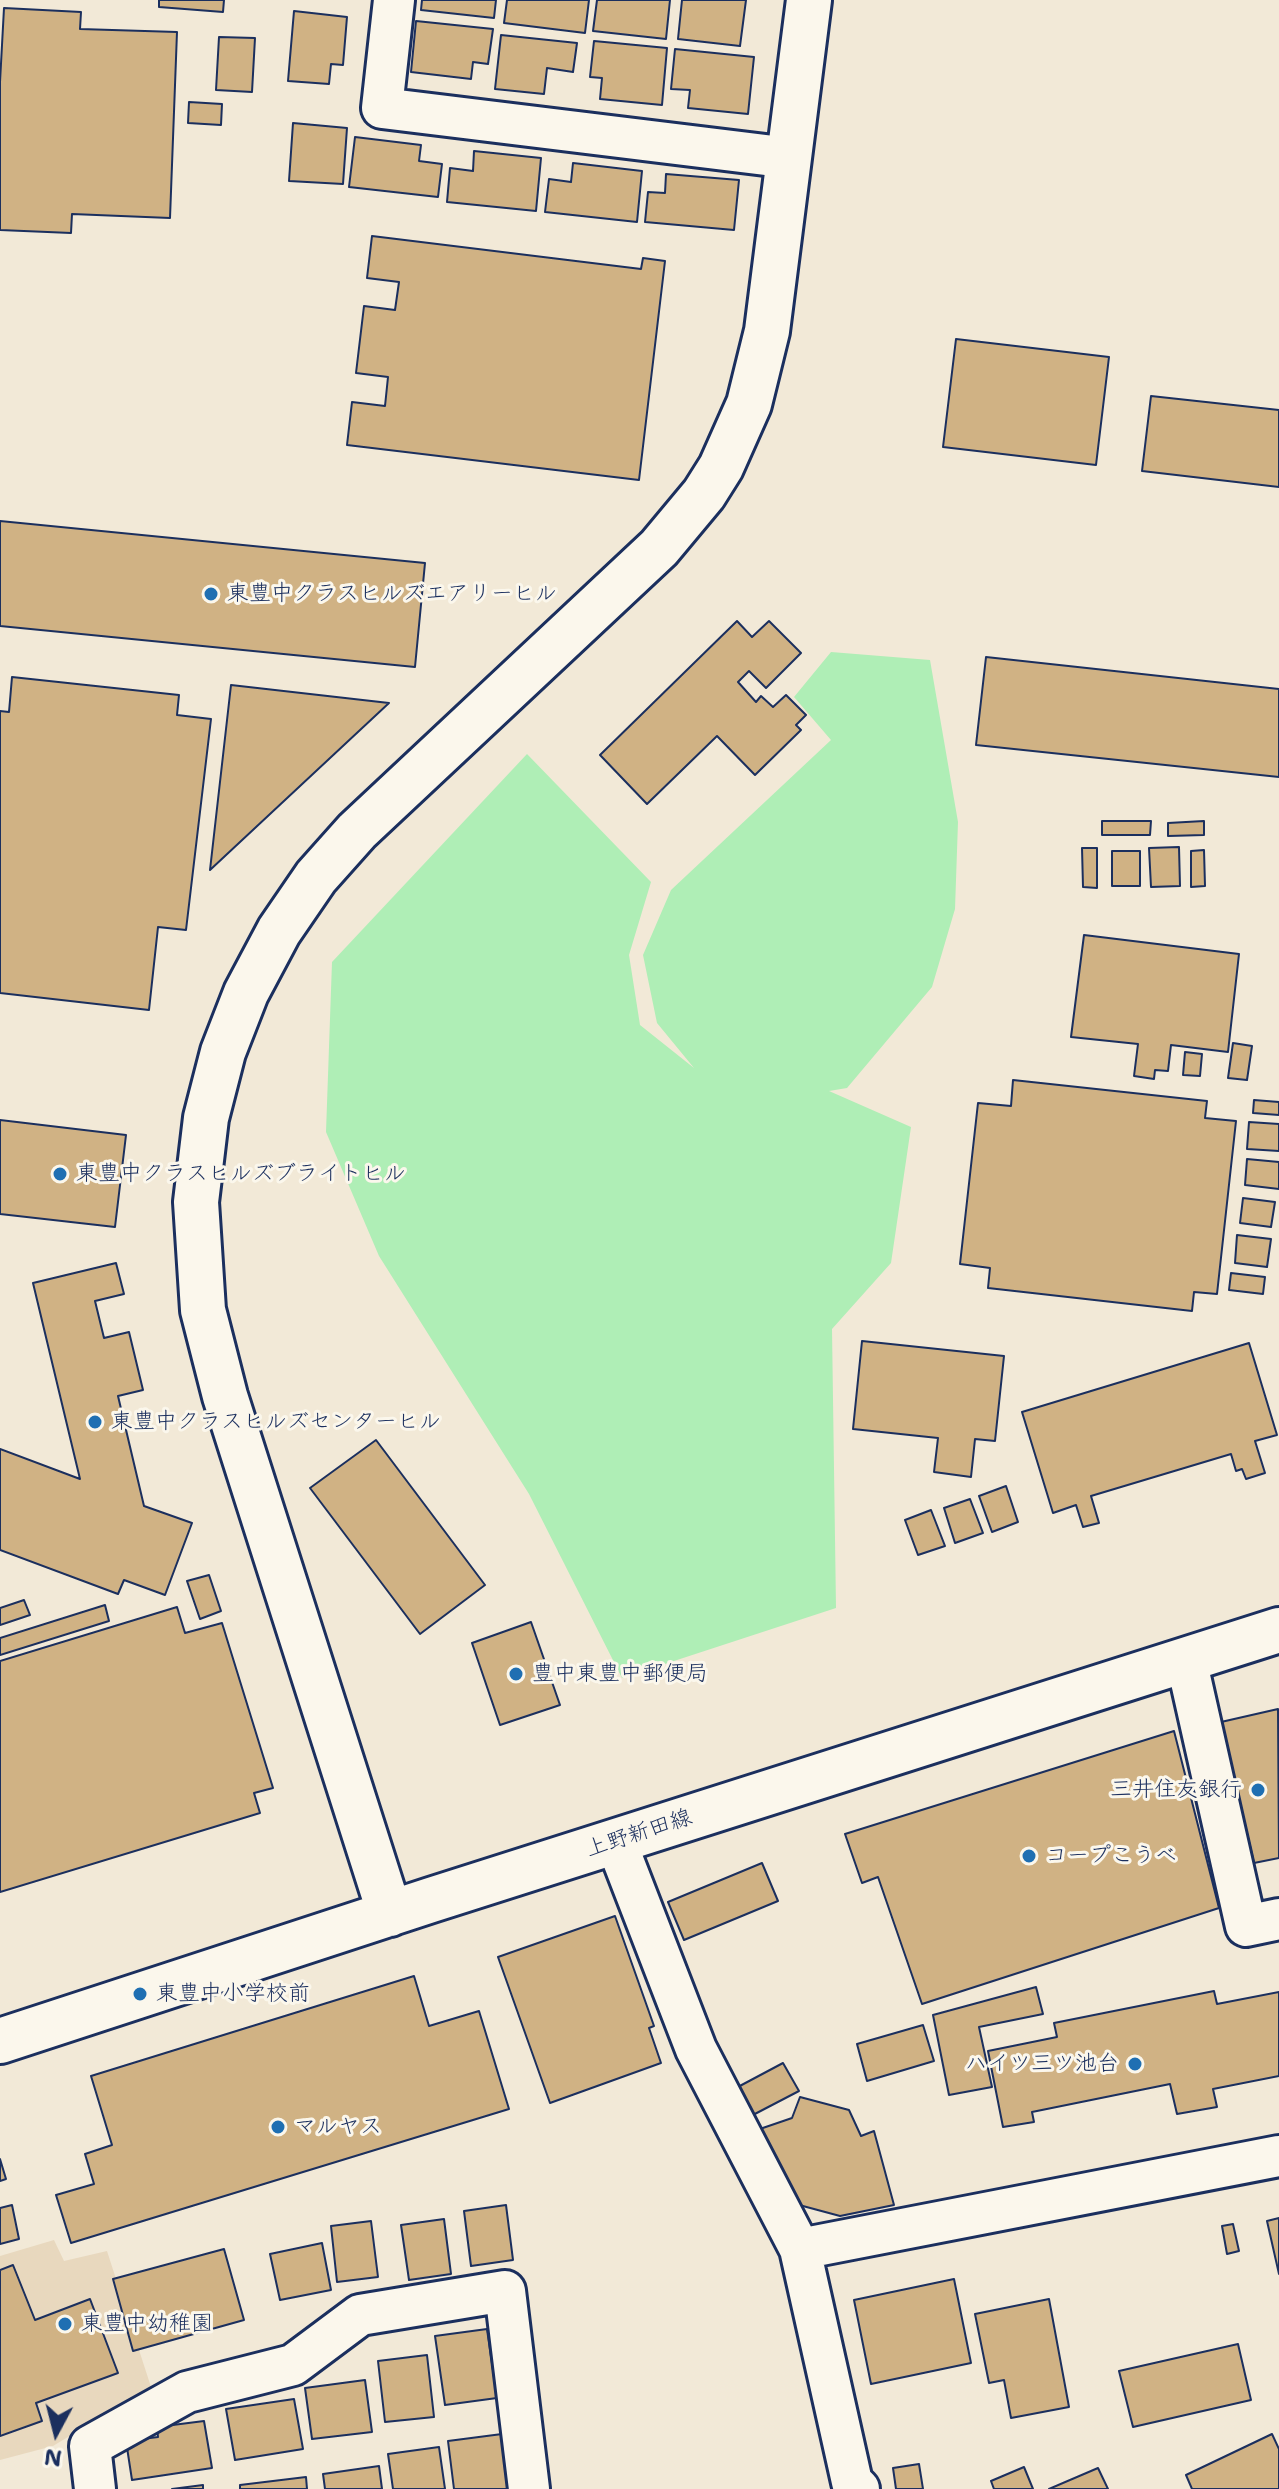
<!DOCTYPE html>
<meta charset="utf-8">
<style>
body{margin:0}
#map{position:relative;width:1279px;height:2489px;overflow:hidden;background:#f2e9d7;font-family:"Shantell Sans",sans-serif}
canvas{display:block}
.north{position:absolute;left:16px;top:2393px;width:80px;height:80px;-webkit-text-stroke:6px #fbf7ec;paint-order:stroke;rotate:187deg;font-size:22px;font-weight:700;line-height:32px;text-align:center;color:#1b2f5e}
.north::after{content:'';display:block;margin:auto;width:28px;height:36px;background:#1b2f5e;clip-path:polygon(50% 0,100% 100%,50% 72%,0 100%)}
</style>
<div id="map">
<canvas width="1279" height="2489"></canvas>
<div class="north">N</div>
</div>
<script>
const ctx = document.querySelector('canvas').getContext('2d');
ctx.lineJoin = 'round';
function paint(path, color) { ctx.fillStyle = color; ctx.fill(path, 'evenodd'); }
function stroke(path, color, width, dash) { ctx.strokeStyle = color; ctx.lineWidth = width; ctx.lineCap = dash ? 'butt' : 'round'; ctx.setLineDash(dash || []); ctx.stroke(path); }
function write(font, color, halo, rows, align = 'center') {
  ctx.font = font + ' "Shantell Sans","Klee One",sans-serif'; ctx.lineWidth = 6; ctx.setLineDash([]); ctx.textBaseline = 'middle'; ctx.strokeStyle = halo; ctx.fillStyle = color; for (const [text, x, y, turn = 0] of rows) {
    ctx.save(); ctx.translate(x, y); ctx.rotate((+turn || 0) * Math.PI / 180); ctx.textAlign = isNaN(turn) ? turn : align; if (halo) ctx.strokeText(text, 0, 0); ctx.fillText(text, 0, 0); ctx.restore();
  }
}
const built = new Path2D(`
 M54,2240L64,2261L107,2251L151,2387L53,2446L0,2460V2256Z`);
const green = new Path2D(`
 M831,652L930,660L958,822L955,909L932,987L847,1088L829,1091L911,1127L891,1263L832,1329L836,1608L622,1678L529,1494L379,1256L326,1132L332,962L527,754L651,882L629,955L640,1025L694,1068L657,1023L643,955L671,890L831,740L794,697Z`);
const building = new Path2D(`
 M159,0H224L223,12L159,7Z
 M422,0H496L494,18L421,10Z
 M507,0H589L585,33L504,23Z
 M597,0H670L666,39L593,31Z
 M682,0H746L740,46L678,39Z
 M4,8L81,12L80,29L177,32L170,218L72,214L71,233L0,230V82Z
 M294,11L347,17L343,65L331,64L329,84L288,81Z
 M416,21L493,29L488,64L473,62L471,79L411,72Z
 M501,35L577,43L573,72L547,68L544,94L495,89Z
 M219,37L255,38L252,92L216,90Z
 M594,41L667,48L662,105L600,99L602,78L590,77Z
 M675,49L754,57L748,114L688,108L690,90L671,89Z
 M189,102L222,104L221,125L188,123Z
 M293,123L347,128L343,184L289,181Z
 M355,137L421,145L419,161L442,164L438,197L349,187Z
 M474,151L541,158L536,211L447,202L450,168L473,171Z
 M573,163L642,171L637,222L545,212L549,179L571,182Z
 M666,174L739,180L734,230L645,222L648,192L665,193Z
 M372,236L641,269L643,258L665,261L639,480L347,445L352,402L385,406L388,377L356,373L364,306L395,310L399,282L367,278Z
 M956,339L1109,357L1096,465L943,447Z
 M1151,396L1279,410V487L1142,471Z
 M0,521L425,563L415,667L0,626Z
 M737,621L752,637L769,621L801,653L766,688L749,671L738,682L756,702L761,696L773,707L786,695L806,715L796,725L801,730L755,775L717,736L647,804L600,755Z
 M986,657L1279,689V777L976,745Z
 M12,677L179,695L177,715L211,719L186,930L158,927L149,1010L0,993V711L9,712Z
 M231,685L389,703L210,870Z
 M1102,821H1151L1150,835H1102Z
 M1204,821V835L1168,836V823Z
 M1179,847L1180,886L1151,887L1149,848Z
 M1082,848H1097V888L1083,887Z
 M1204,850L1205,886L1191,887V851Z
 M1112,851H1140V886H1112Z
 M1084,935L1239,954L1228,1052L1171,1045L1168,1071L1155,1070L1154,1079L1134,1076L1138,1044L1071,1037Z
 M1233,1043L1252,1046L1247,1080L1228,1078Z
 M1185,1052L1202,1054L1200,1076L1183,1075Z
 M1013,1080L1207,1101L1205,1118L1236,1121L1217,1294L1194,1292L1192,1311L988,1288L990,1268L960,1264L978,1103L1011,1106Z
 M1254,1100L1279,1102V1115L1253,1113Z
 M0,1120L126,1135L115,1227L0,1214Z
 M1249,1122L1279,1124V1151L1247,1149Z
 M1247,1159L1279,1162V1189L1245,1185Z
 M1243,1198L1275,1202L1271,1227L1240,1223Z
 M1237,1235L1271,1239L1267,1267L1235,1263Z
 M116,1263L124,1294L95,1301L104,1338L129,1332L143,1390L118,1396L144,1506L192,1523L165,1595L124,1580L118,1594L0,1550V1449L80,1479L33,1283Z
 M1231,1273L1265,1277L1263,1294L1229,1290Z
 M862,1341L1004,1356L995,1441L975,1439L971,1477L934,1472L938,1438L853,1429Z
 M1249,1343L1277,1435L1255,1441L1265,1473L1246,1479L1242,1469L1236,1471L1231,1454L1091,1496L1099,1523L1083,1527L1076,1505L1053,1513L1022,1412Z
 M376,1440L485,1585L420,1634L310,1488Z
 M1006,1486L1018,1522L992,1532L979,1496Z
 M970,1499L983,1533L955,1543L944,1508Z
 M931,1510L945,1546L918,1555L905,1520Z
 M209,1575L221,1611L200,1619L187,1581Z
 M24,1600L30,1615L0,1625V1608Z
 M105,1605L109,1621L0,1655V1638Z
 M177,1607L185,1633L222,1623L273,1788L254,1793L260,1813L0,1892V1661Z
 M531,1622L560,1705L500,1725L472,1643Z
 M1278,1709L1279,1858L1254,1863L1221,1722Z
 M1174,1731L1219,1908L922,2004L878,1877L862,1883L845,1834Z
 M762,1863L778,1901L684,1940L668,1902Z
 M615,1916L654,2026L649,2028L661,2063L550,2103L498,1957Z
 M414,1976L429,2026L479,2011L509,2109L71,2243L56,2195L94,2184L85,2154L112,2145L91,2076Z
 M1036,1987L1043,2014L979,2027L992,2087L949,2095L933,2015Z
 M1214,1991L1217,2004L1279,1992V2076L1213,2089L1217,2107L1177,2114L1170,2084L1032,2112L1034,2122L1003,2127L988,2051L1057,2037L1054,2023Z
 M923,2025L934,2061L867,2081L857,2044Z
 M783,2063L799,2091L751,2116L736,2088Z
 M800,2097L849,2110L861,2136L874,2131L894,2205L840,2216L788,2202L754,2131L792,2118Z
 M0,2159L6,2179L0,2181Z
 M12,2205L19,2239L0,2244V2208Z
 M506,2205L513,2260L471,2266L464,2211Z
 M1279,2218V2274L1267,2221Z
 M444,2219L451,2274L409,2280L401,2225Z
 M371,2221L378,2277L337,2282L331,2226Z
 M1233,2224L1239,2251L1227,2254L1222,2226Z
 M322,2243L331,2290L280,2300L270,2254Z
 M224,2249L244,2320L133,2351L113,2279Z
 M13,2265L35,2320L90,2299L118,2373L36,2403L42,2421L0,2436V2270Z
 M954,2279L971,2363L871,2384L854,2300Z
 M1049,2299L1069,2407L1011,2418L1004,2380L989,2383L975,2314Z
 M487,2329L497,2398L445,2405L435,2336Z
 M1238,2344L1251,2400L1133,2427L1119,2371Z
 M427,2355L434,2417L385,2422L378,2361Z
 M365,2380L372,2432L312,2439L305,2388Z
 M294,2399L303,2449L235,2460L226,2409Z
 M204,2421L212,2468L132,2480L126,2441L158,2437L157,2427Z
 M502,2434L510,2489H454L448,2441Z
 M1272,2434L1279,2449V2489H1192L1186,2475Z
 M439,2447L445,2489H393L388,2454Z
 M919,2464L923,2489H896L893,2468Z
 M379,2466L382,2489H325L323,2474Z
 M1024,2467L1033,2489H994L991,2481Z
 M1098,2468L1108,2489H1049Z
 M306,2477L307,2489H240V2485Z
 M203,2485V2489H172Z`);
const street = new Path2D(`
 M394,0L382,108L790,158
 M1186,1659L1246,1926L1279,1919
 M616,1842L696,2049L800,2249L852,2482L859,2489
 M800,2249L1279,2156
 M95,2489L90,2446L187,2392L293,2365L360,2315L505,2291L529,2489`);
const secondary = new Path2D(`
 M390,1914L225,1396L203,1310L196,1202L206,1118L223,1052L246,993L279,931L316,877L357,831L659,548L704,494L721,467L749,404L767,331L809,0
 M0,2041L431,1900L1279,1630`);
const markers = [
 [211,594,8,"#1f6fb2"],
 [60,1174,8,"#1f6fb2"],
 [95,1422,8,"#1f6fb2"],
 [516,1674,8,"#1f6fb2"],
 [1258,1790,8,"#1f6fb2"],
 [1029,1856,8,"#1f6fb2"],
 [140,1994,8,"#1f6fb2"],
 [1135,2064,8,"#1f6fb2"],
 [278,2127,8,"#1f6fb2"],
 [65,2324,8,"#1f6fb2"]
];
const poiNames = [
 ["東豊中クラスヒルズエアリーヒル",227,594],
 ["東豊中クラスヒルズブライトヒル",76,1174],
 ["東豊中クラスヒルズセンターヒル",111,1422],
 ["豊中東豊中郵便局",532,1674],
 ["三井住友銀行",1242,1790,"right"],
 ["コープこうべ",1045,1856],
 ["東豊中小学校前",156,1994],
 ["ハイツ三ツ池台",1119,2064,"right"],
 ["マルヤス",294,2127],
 ["東豊中幼稚園",81,2324]
];
const streetNames = [
 ["上野新田線",639,1834,-18]
];
paint(built, '#e8d8be');
paint(green, '#afeeb6');
paint(building, '#d0b284');
stroke(building, '#1b2f5e', 2);
stroke(street, '#1b2f5e', 46);
stroke(secondary, '#1b2f5e', 50);
stroke(street, '#fbf7ec', 40);
stroke(secondary, '#fbf7ec', 44);
for (const [x, y, r, color] of markers) { const dot = new Path2D(); dot.arc(x, y, r, 0, 2 * Math.PI); ctx.fillStyle = color; ctx.fill(dot); stroke(dot, '#fbf7ec', 3); }
write('22px', '#1b2f5e', '#fbf7ec', poiNames, 'left');
write('22px', '#1b2f5e', '#fbf7ec', streetNames);
</script>
